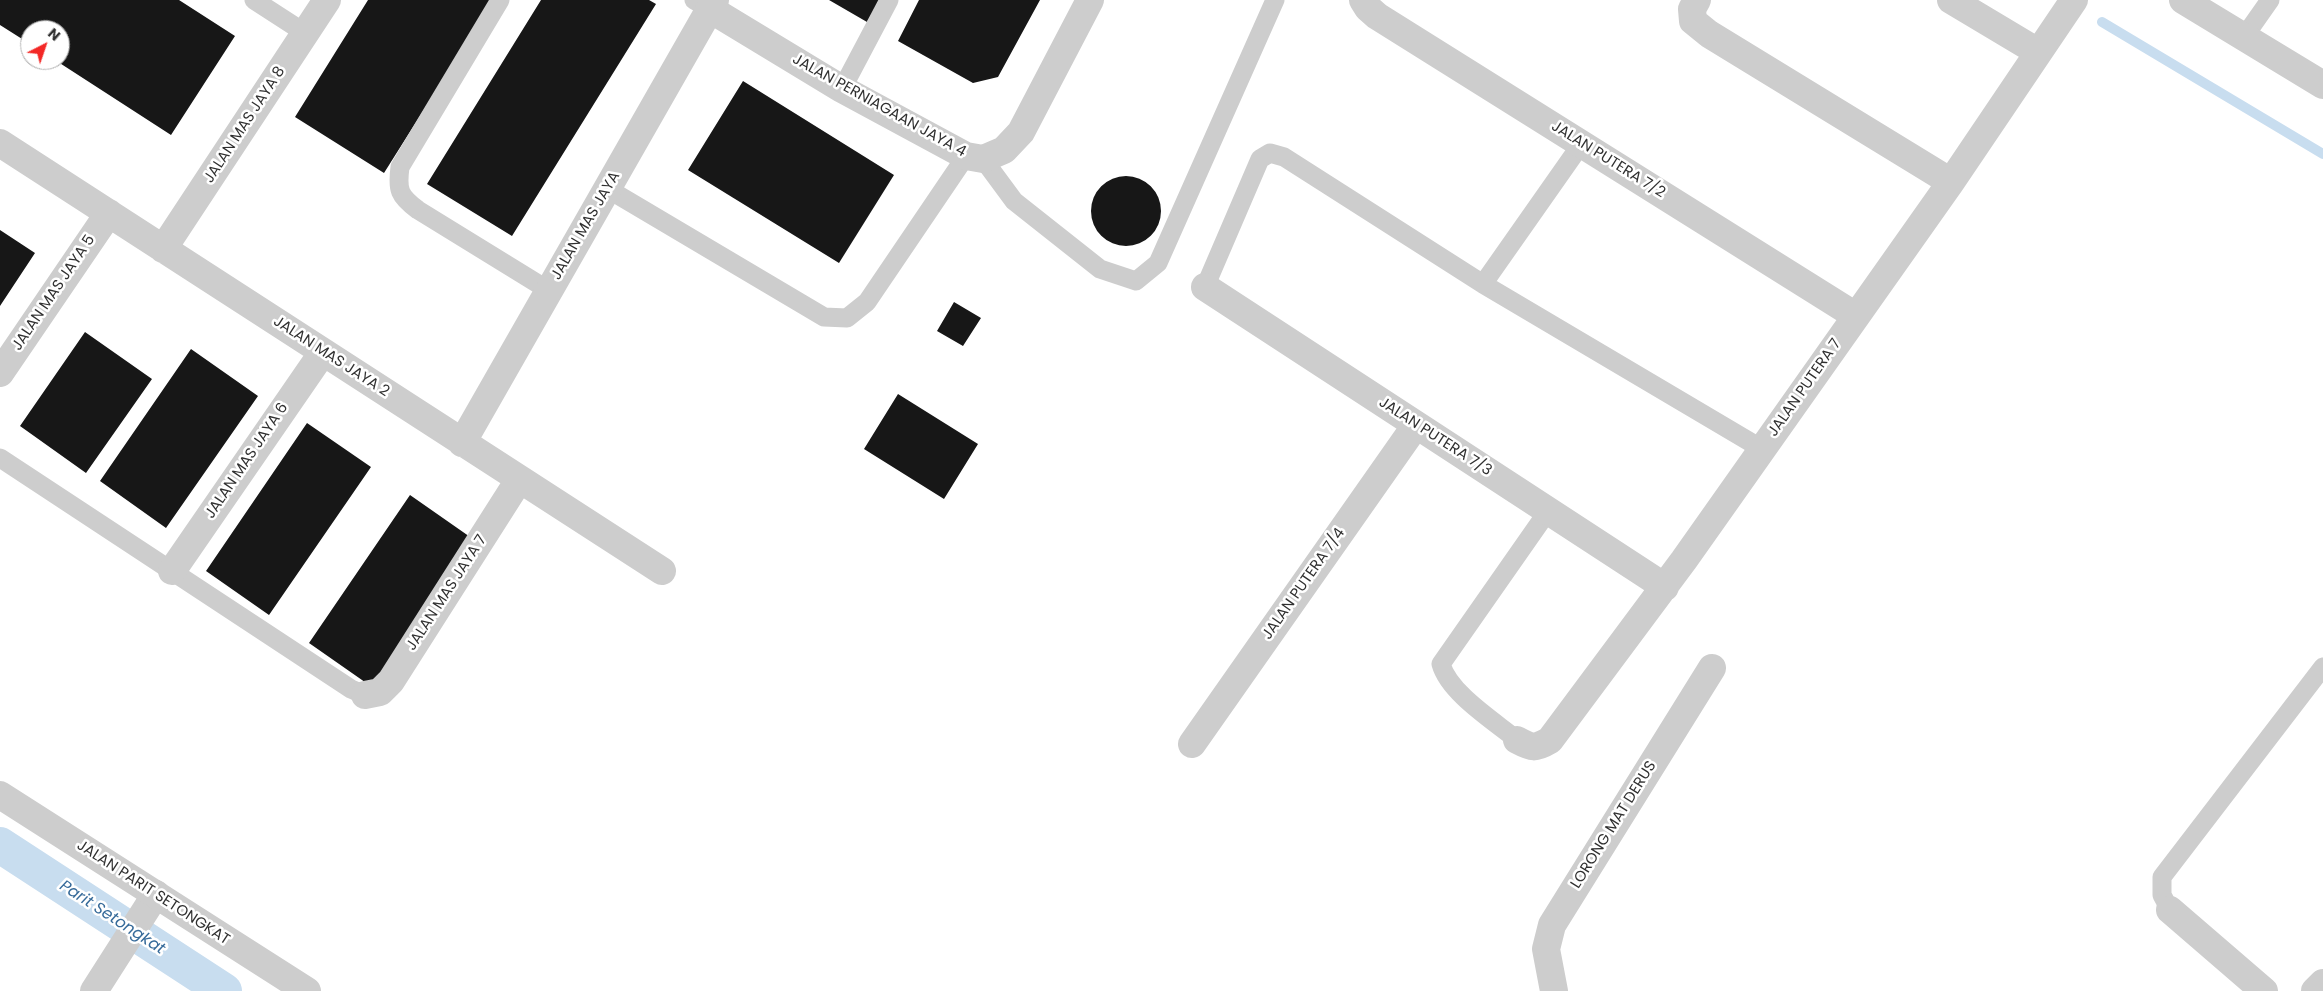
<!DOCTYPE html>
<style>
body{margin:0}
#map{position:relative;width:2323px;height:991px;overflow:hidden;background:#fff;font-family:Poppins,sans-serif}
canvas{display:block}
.north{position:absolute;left:20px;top:20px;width:50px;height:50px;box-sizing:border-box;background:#fff;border:1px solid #acacac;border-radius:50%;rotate:41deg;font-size:14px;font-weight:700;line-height:20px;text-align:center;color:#303030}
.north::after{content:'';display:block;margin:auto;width:18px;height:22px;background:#f32826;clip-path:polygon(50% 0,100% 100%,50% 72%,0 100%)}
</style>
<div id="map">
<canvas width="2323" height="991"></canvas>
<div class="north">N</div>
</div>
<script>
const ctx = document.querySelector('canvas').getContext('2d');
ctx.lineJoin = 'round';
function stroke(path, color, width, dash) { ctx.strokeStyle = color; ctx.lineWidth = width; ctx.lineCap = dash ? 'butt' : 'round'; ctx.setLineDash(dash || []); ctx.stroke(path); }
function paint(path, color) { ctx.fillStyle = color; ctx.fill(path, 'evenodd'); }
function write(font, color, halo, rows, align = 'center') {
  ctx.font = font + ' Poppins,sans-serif'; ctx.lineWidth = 5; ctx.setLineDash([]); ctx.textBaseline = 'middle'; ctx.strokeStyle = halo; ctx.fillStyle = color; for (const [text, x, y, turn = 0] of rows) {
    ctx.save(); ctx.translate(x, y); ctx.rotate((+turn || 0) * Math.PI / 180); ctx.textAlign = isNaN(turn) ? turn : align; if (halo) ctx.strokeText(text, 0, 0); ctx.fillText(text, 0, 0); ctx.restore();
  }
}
const stream = new Path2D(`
 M2102,22L2323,154`);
const canal = new Path2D(`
 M0,845L224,991`);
const building = new Path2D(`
 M0,0H179L235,36L171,135L55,60H60V30H30V44L0,25Z
 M368,0H493L384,173L295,117Z
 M541,0H649L656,4L512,236L427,184Z
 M829,0H880L867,22Z
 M919,0H1040L998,77L973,83L898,41Z
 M743,81L894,175L839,263L688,170Z
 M1091 211a35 35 0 1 1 70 0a35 35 0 1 1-70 0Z
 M0,230L35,253L0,306Z
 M954,302L981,318L963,346L937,331Z
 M85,332L152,379L86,473L20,426Z
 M191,349L258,396L166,528L100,481Z
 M898,394L978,444L944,499L864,449Z
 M307,423L371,467L269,615L206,571Z
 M410,495L473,539L372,687L309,643Z`);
const service = new Path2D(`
 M254,0L305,33
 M500,0L400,167C397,190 399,196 418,210L548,290
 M694,0L710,9
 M2244,37L2270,0
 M842,89L889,0
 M983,159L1014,201L1100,269L1136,281L1158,263L1275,0
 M608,189L824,317L847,318L867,302L966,156
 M1483,284L1582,143
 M1205,287L1260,159L1270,153L1284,157L1483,284L1762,449
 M0,458L351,689L365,695
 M1517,740C1494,721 1449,693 1441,664L1548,511
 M2170,910L2162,895V877L2323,667`);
const minor = new Path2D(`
 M1363,0L1368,8L1377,16L1856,316
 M1697,0L1692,9L1693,21L1709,34L1951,182
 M1951,0L2038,52
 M2183,0L2323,85
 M710,9L842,89L966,156L983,159L1004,150L1021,132L1090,0
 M0,143L662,571
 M163,249L327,0
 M1205,287L1665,587
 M0,373L109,213
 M462,443L715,0
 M172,571L323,352
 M365,695L380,692L391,681L519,480
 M1517,740C1532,748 1535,749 1550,740L1684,560L1951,182L2074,0
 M1192,744L1416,425
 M2170,910L2264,991
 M94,991L156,894
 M1554,991L1546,949L1552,925L1712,668
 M2315,991L2323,983`);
const tertiary = new Path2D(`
 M0,795L307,991`);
const streetNames = [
 ["JALAN PERNIAGAAN JAYA 4",879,106,29],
 ["JALAN MAS JAYA 8",245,125,-57],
 ["JALAN PUTERA 7/2",1608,160,32],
 ["JALAN MAS JAYA",586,226,-60],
 ["JALAN MAS JAYA 5",54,293,-56],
 ["JALAN MAS JAYA 2",331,357,33],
 ["JALAN PUTERA 7",1805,388,-55],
 ["JALAN PUTERA 7/3",1435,437,33],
 ["JALAN MAS JAYA 6",247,461,-56],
 ["JALAN PUTERA 7/4",1304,584,-55],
 ["JALAN MAS JAYA 7",447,593,-57],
 ["LORONG MAT DERUS",1614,825,-58],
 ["JALAN PARIT SETONGKAT",153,893,33]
];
const waterNames = [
 ["Parit Setongkat",112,918,33]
];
stroke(stream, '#c8ddef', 10);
stroke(canal, '#c8ddef', 36);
paint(building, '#171717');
stroke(service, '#cdcdcd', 19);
stroke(minor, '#cdcdcd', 28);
stroke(tertiary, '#cdcdcd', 28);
write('15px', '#303030', '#fff', streetNames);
write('italic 16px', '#376b9a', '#fff', waterNames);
</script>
